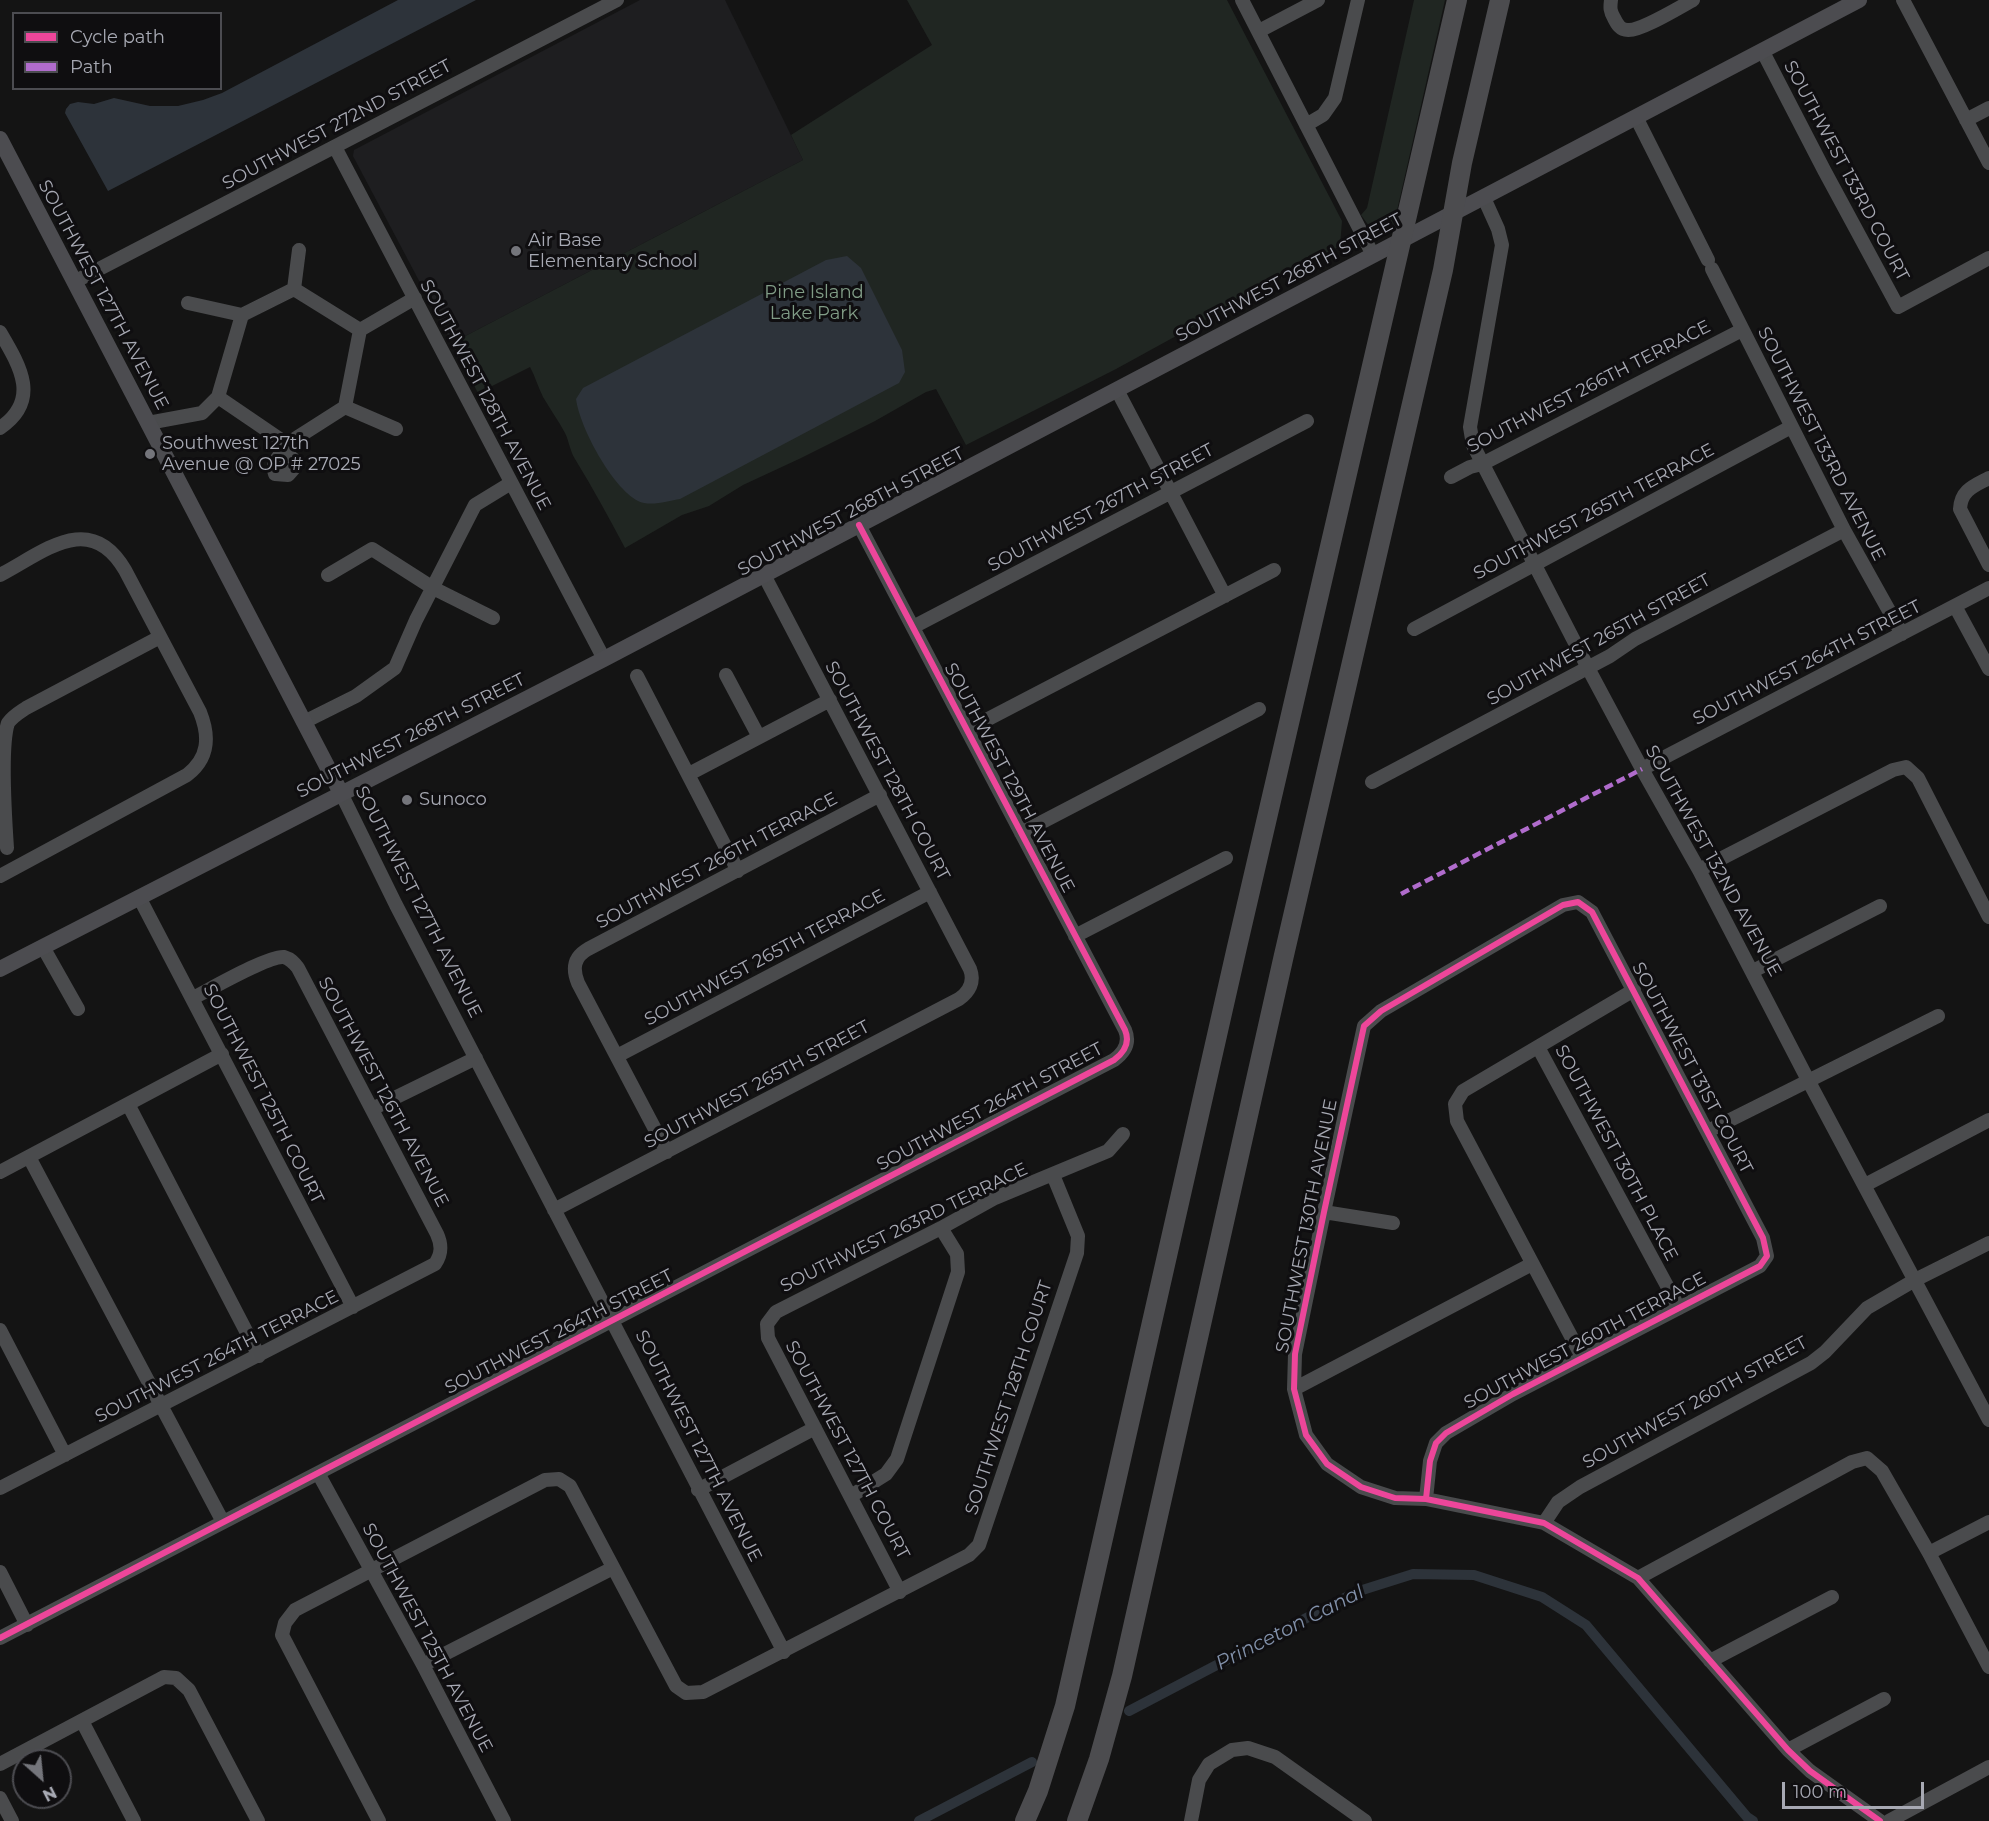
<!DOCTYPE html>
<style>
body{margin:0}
#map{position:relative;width:1989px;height:1821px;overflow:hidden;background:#141414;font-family:Montserrat,sans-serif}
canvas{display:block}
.legend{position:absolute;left:12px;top:12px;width:210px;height:78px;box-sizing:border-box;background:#0f0e10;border:2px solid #4c4c51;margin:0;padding:8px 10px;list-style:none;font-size:18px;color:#a7a9b3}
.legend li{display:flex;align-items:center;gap:12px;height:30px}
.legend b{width:30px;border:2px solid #4c4c51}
.north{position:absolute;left:12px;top:1749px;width:60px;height:60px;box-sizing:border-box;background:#0f0e10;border:2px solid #4c4c51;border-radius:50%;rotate:153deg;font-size:16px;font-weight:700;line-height:24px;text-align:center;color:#a7a9b3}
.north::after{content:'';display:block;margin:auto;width:21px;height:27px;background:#74757b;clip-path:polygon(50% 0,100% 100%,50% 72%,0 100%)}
.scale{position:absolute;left:1782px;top:1782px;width:142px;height:27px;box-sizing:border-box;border:3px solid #a7a9b3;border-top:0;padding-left:8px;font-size:18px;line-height:21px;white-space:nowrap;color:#a7a9b3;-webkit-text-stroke:4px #0f0e10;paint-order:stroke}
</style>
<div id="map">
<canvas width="1989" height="1821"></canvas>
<ul class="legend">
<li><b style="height:8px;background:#ed469a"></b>Cycle path</li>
<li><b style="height:8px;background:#b06ccc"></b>Path</li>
</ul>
<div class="north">N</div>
<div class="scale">100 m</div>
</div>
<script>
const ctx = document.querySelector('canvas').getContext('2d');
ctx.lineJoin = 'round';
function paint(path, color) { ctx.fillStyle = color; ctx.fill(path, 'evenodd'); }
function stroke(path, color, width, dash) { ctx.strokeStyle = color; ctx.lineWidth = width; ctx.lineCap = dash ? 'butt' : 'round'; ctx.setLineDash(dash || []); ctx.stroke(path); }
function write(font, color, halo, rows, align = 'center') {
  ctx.font = font + ' Montserrat,sans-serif'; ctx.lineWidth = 6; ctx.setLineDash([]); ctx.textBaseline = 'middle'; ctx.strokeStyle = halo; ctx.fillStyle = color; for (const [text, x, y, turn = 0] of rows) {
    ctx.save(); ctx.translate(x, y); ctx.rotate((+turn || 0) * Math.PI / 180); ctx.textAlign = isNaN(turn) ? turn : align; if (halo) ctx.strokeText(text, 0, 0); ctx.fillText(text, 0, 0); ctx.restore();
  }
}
const built = new Path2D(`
 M640,0H725L803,160L452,343L353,156L354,150Z`);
const green = new Path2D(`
 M907,0H1227L1342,221L1340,246L1116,369L966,445L936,389L926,392L875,421L799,459L743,485L709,506L682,515L625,548C609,518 593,488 575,459C570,451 569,441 565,433C558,420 550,409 543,397C538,387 535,376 530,367L478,393L452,343L803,160L791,135L932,45Z
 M1414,0H1445L1393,228L1382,233L1369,226L1361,215L1367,208Z`);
const water = new Path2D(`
 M398,0H476L108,191L65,113L66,109L70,104L78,102L94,104L114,98L150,106H178L203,100L222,93Z
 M847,256L861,268L902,350L905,372L899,383L680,499C668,501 650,507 638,501C612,487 580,428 576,399L583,388L826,260Z`);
const canal = new Path2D(`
 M1129,1711L1356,1592L1413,1574L1474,1575L1542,1597L1586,1625L1747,1817L1753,1821
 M919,1821L1032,1762`);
const minor = new Path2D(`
 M1242,0L1373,255
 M1611,0C1610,8 1610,11 1614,18C1617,24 1620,30 1628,30C1641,31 1680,7 1693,0
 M1903,0L1989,163
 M1259,31L1318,0
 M1763,52L1824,170L1898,307L1989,258
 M1636,117L1708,260
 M1966,120L1989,108
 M1306,125L1323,115L1335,98L1358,0
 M335,147L604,659
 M1484,198L1498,229L1502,245L1470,427L1473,445L1588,668L1642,769L1699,870L1808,1080L1989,1420
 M1712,269L1844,530L1902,634
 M74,282L617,0
 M294,289L360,330
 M188,303L242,315L294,289L299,250
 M0,332C20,366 41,400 0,428
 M1117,390L1225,596
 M218,397L287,444C282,456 270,460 275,474L288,475L296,466V461L284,452
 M345,407L396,429
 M148,423L202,413L218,397L242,315
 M287,444L345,407L360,330L415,298
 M1451,477L1470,467L1482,464L1742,330
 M1989,478C1974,486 1961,490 1960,509L1989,565
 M0,575C44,552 90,510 125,570L200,712C210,737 209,758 187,775L0,876
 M328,575L372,549L433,588L493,618
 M1955,606L1989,669
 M913,627L1307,421
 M1414,629L1791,427
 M726,675L759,737
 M637,676L738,871
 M304,722L356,696L395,668L416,620L475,505L511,483
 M967,730L1274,570
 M1642,769L1989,588
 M689,774L830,700
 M1372,782L1610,656L1635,639L1844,530
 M341,793L396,905L784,1652
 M1021,833L1259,709
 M7,848C5,818 0,747 8,723C13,716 20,712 26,708L160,637
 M1699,870L1893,770L1906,767L1918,778L1989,917
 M139,897L353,1307
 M1075,936L1226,858
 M43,947L78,1009
 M1753,971L1880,906
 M1538,1047L1679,1308
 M617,1056L930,892
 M128,1104L259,1356
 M372,1109L476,1058
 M1708,1131L1938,1016
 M667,1152L578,983C572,968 574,957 588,949L880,795
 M29,1157L223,1522
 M0,1172L222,1054
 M1865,1185L1989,1120
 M554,1210L959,999C969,992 975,982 970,969L764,575
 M1324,1212L1393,1223
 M0,1330L65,1455
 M1582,1357L1457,1121L1455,1104L1463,1091L1634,990
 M1294,1389L1532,1264
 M318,1473L423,1665L504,1821
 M0,1488L435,1264C442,1254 442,1245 437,1234L298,968C294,963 291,959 284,957C269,955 209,990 193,998
 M698,1490L815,1428
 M851,1496L886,1474L897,1459L958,1272L957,1254L941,1228
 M1426,1499L1430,1461L1436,1443L1446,1433L1513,1394L1760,1266L1767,1256L1763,1238L1592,912L1578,902L1563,905L1381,1011L1364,1026L1324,1212L1295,1354L1294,1389L1306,1435L1327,1464L1361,1487L1395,1498L1426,1499L1544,1523L1638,1578L1788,1750L1810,1771L1880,1821
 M1544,1523L1558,1502L1580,1487L1811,1363L1825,1352L1867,1308L1915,1280L1989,1243
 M1929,1553L1989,1522
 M0,1572L27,1625
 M1638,1578L1852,1462L1867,1458L1882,1471L1929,1553L1989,1667
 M900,1592L768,1338L767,1324L776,1312L941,1228L995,1198L1108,1151L1123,1134
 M0,1638L1114,1060C1125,1052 1130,1042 1125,1030L859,525
 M1710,1661L1832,1597
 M423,1665L613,1568
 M82,1721L134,1821
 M1788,1750L1884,1699
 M0,1764L164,1677L176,1678L189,1690L258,1821
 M0,1798L12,1821
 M379,1821L282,1635L285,1623L295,1610L545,1480L559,1479L570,1486L676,1686L686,1693L703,1692L969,1555L979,1545L1077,1253L1078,1236L1053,1175
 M1191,1821L1199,1780L1209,1764L1232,1750L1248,1748L1275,1757L1365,1821
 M1889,1821L1989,1767`);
const major = new Path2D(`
 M0,139L341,793
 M0,969L604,659L1859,0`);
const highway = new Path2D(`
 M1025,1821L1038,1791L1065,1706L1237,947L1457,0
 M1077,1821L1099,1759L1122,1676L1284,955L1443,270L1462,163L1500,0`);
const quiet = new Path2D(`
 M1401,894L1642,769`);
const cycleway = new Path2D(`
 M1426,1499L1430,1461L1436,1443L1446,1433L1513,1394L1760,1266L1767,1256L1763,1238L1592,912L1578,902L1563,905L1381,1011L1364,1026L1324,1212L1295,1354L1294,1389L1306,1435L1327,1464L1361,1487L1395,1498L1426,1499L1544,1523L1638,1578L1788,1750L1810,1771L1880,1821
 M0,1638L1114,1060C1125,1052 1130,1042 1125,1030L859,525`);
const markers = [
 [516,251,6,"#74757b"],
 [150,454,6,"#74757b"],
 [407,800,6,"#74757b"]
];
const streetNames = [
 ["SOUTHWEST 272ND STREET",337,125,-28],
 ["SOUTHWEST 133RD COURT",1846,171,62],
 ["SOUTHWEST 268TH STREET",1289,278,-28],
 ["SOUTHWEST 127TH AVENUE",103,295,62],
 ["SOUTHWEST 266TH TERRACE",1589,387,-27],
 ["SOUTHWEST 128TH AVENUE",485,395,62],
 ["SOUTHWEST 133RD AVENUE",1821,444,63],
 ["SOUTHWEST 267TH STREET",1101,508,-28],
 ["SOUTHWEST 268TH STREET",851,512,-28],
 ["SOUTHWEST 265TH TERRACE",1594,512,-28],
 ["SOUTHWEST 265TH STREET",1599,640,-29],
 ["SOUTHWEST 264TH STREET",1807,663,-27],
 ["SOUTHWEST 268TH STREET",411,736,-27],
 ["SOUTHWEST 128TH COURT",887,771,62],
 ["SOUTHWEST 129TH AVENUE",1009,778,62],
 ["SOUTHWEST 266TH TERRACE",717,861,-28],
 ["SOUTHWEST 132ND AVENUE",1713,861,61],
 ["SOUTHWEST 127TH AVENUE",418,902,63],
 ["SOUTHWEST 265TH TERRACE",765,958,-28],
 ["SOUTHWEST 131ST COURT",1692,1068,62],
 ["SOUTHWEST 265TH STREET",757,1085,-28],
 ["SOUTHWEST 126TH AVENUE",383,1092,62],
 ["SOUTHWEST 125TH COURT",263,1094,63],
 ["SOUTHWEST 264TH STREET",990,1107,-28],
 ["SOUTHWEST 130TH PLACE",1616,1153,62],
 ["SOUTHWEST 130TH AVENUE",1307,1226,-79],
 ["SOUTHWEST 263RD TERRACE",904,1228,-26],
 ["SOUTHWEST 264TH STREET",559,1332,-27],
 ["SOUTHWEST 260TH TERRACE",1585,1341,-28],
 ["SOUTHWEST 264TH TERRACE",217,1357,-27],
 ["SOUTHWEST 128TH COURT",1009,1398,-72],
 ["SOUTHWEST 260TH STREET",1695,1403,-29],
 ["SOUTHWEST 127TH AVENUE",698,1446,63],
 ["SOUTHWEST 127TH COURT",847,1450,62],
 ["SOUTHWEST 125TH AVENUE",427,1638,62]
];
const poiNames = [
 ["Air Base",528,241],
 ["Elementary School",528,262],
 ["Southwest 127th",162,444],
 ["Avenue @ OP # 27025",162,465],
 ["Sunoco",419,800]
];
const parkNames = [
 ["Pine Island",814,293],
 ["Lake Park",814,314]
];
const waterNames = [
 ["Princeton Canal",1290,1628,-27]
];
paint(built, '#1e1e20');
paint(green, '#202622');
paint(water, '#2d333a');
stroke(canal, '#2d333a', 10);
stroke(minor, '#4a4b4d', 14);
stroke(major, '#4c4c50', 16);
stroke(highway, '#4c4c4f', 20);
stroke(quiet, '#b06ccc', 4.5, [9, 4.5]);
stroke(cycleway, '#ed469a', 6);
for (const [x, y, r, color] of markers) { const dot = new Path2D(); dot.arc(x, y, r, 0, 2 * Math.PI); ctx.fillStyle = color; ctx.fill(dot); stroke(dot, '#0f0e10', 2); }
write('18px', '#a7a9b3', '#0f0e10', streetNames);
write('18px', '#a7a9b3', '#0f0e10', poiNames, 'left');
write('18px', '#809c86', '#0f0e10', parkNames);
write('italic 20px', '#8291aa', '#0f0e10', waterNames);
</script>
